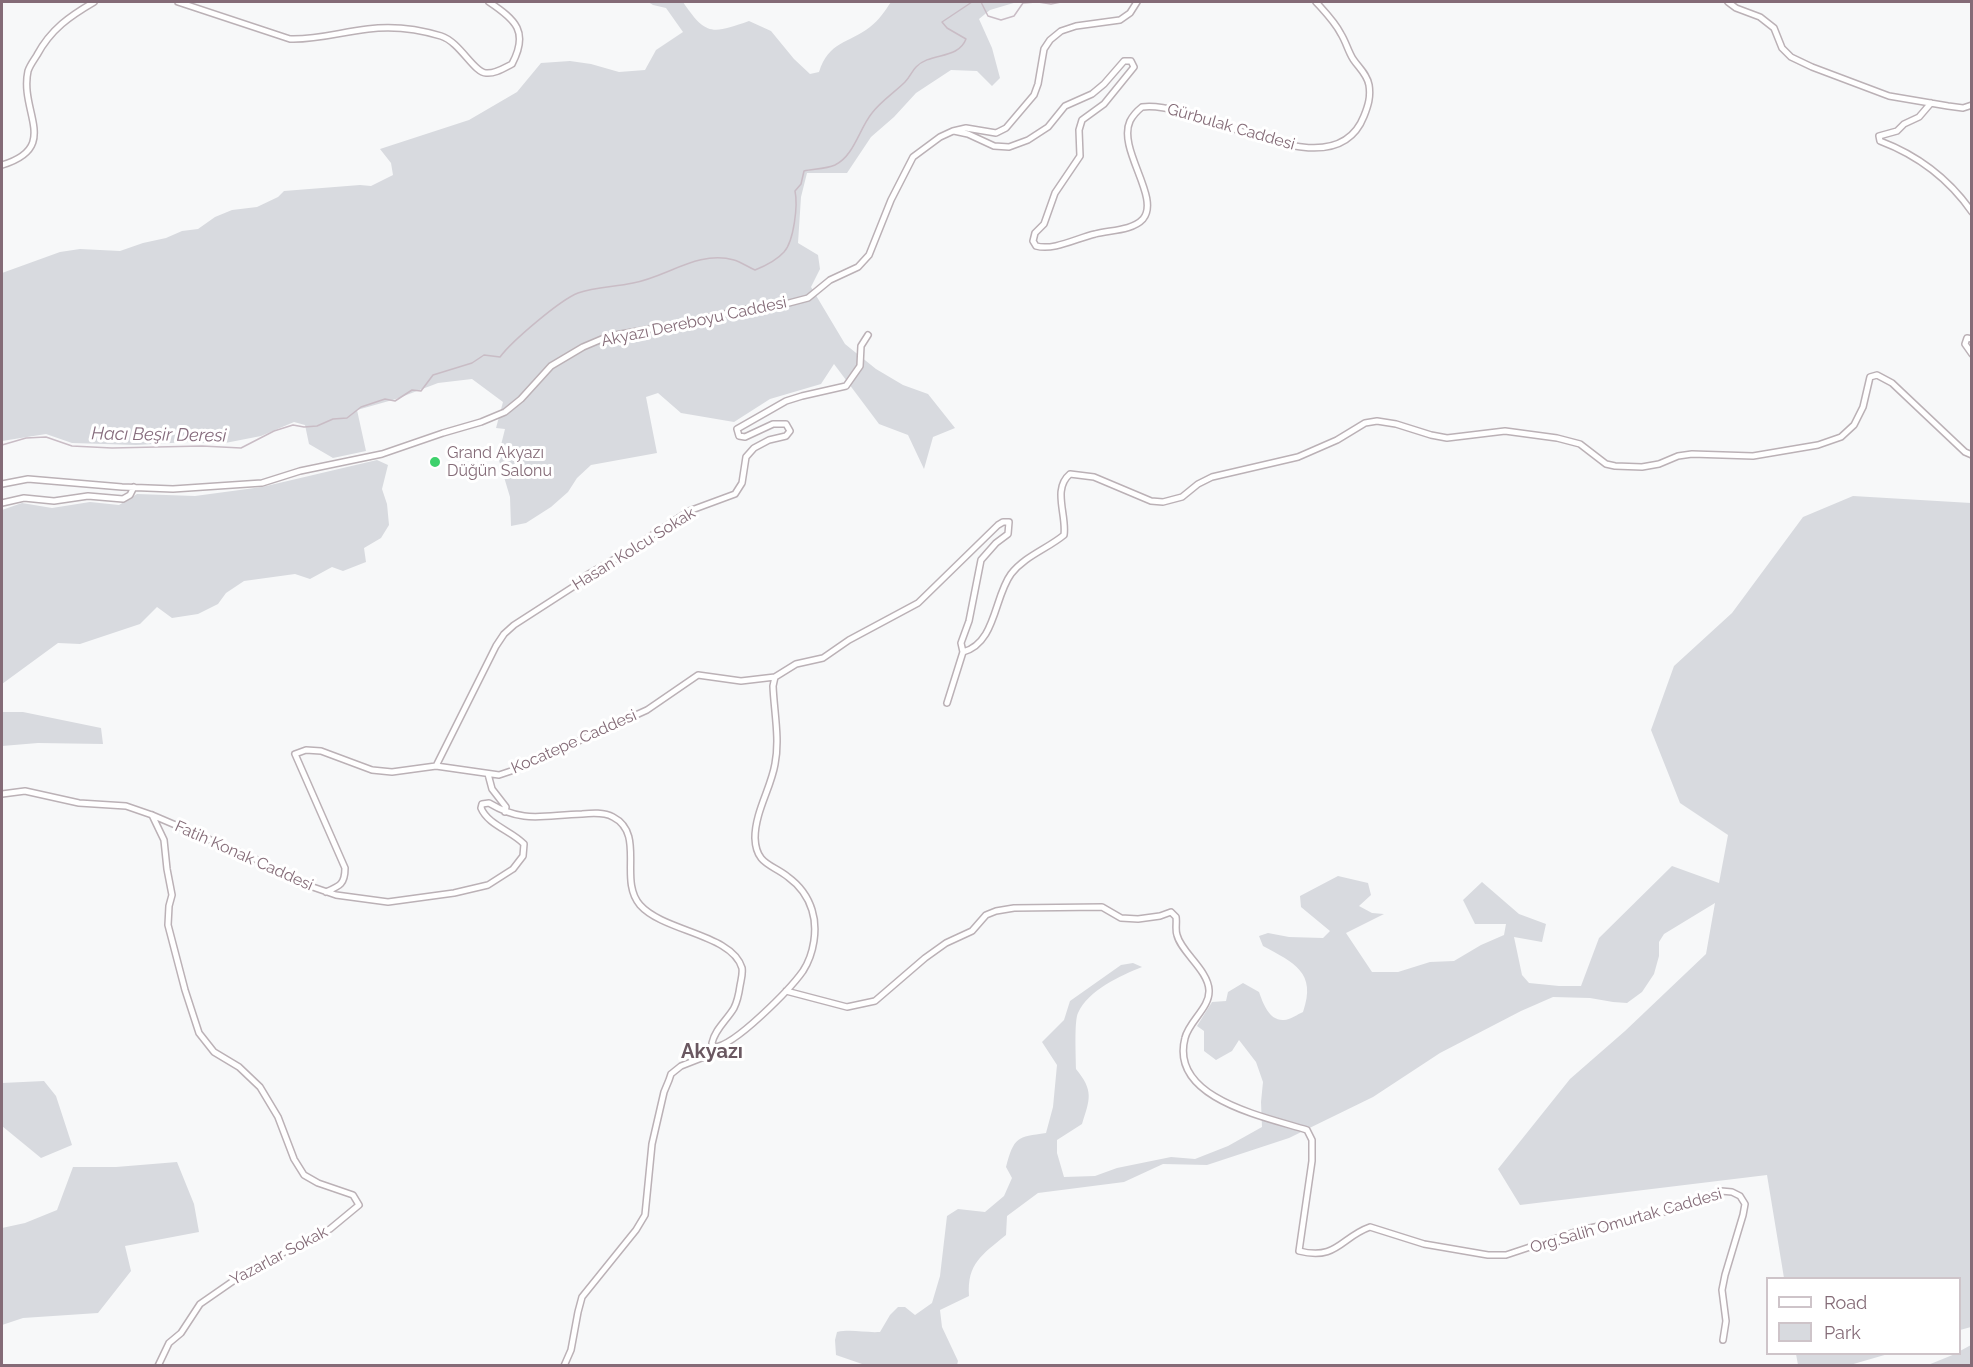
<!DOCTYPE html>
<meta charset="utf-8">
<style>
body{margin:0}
#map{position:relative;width:1973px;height:1367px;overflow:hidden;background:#f7f8f9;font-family:Raleway,sans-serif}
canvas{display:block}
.frame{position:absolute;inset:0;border:3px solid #846b77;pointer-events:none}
.legend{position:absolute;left:1766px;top:1277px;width:195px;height:78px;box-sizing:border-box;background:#fff;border:2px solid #cec4c9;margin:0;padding:8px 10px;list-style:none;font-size:18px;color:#846b77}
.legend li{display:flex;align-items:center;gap:12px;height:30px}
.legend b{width:30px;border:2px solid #cec4c9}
</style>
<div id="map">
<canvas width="1973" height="1367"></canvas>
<div class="frame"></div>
<ul class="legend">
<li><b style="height:8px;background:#fff"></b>Road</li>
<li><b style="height:16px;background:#d8dadf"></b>Park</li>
</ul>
</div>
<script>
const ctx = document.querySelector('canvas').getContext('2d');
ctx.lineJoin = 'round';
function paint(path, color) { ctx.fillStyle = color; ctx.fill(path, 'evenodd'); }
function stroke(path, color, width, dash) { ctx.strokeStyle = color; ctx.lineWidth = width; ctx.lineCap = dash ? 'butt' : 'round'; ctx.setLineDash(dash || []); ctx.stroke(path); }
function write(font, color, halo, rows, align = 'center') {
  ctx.font = font + ' Raleway,sans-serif'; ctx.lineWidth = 6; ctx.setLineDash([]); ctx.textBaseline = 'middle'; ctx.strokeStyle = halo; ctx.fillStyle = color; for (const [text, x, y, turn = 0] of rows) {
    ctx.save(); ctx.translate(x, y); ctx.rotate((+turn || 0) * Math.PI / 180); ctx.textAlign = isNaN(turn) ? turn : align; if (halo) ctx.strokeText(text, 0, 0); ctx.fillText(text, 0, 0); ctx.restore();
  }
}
const green = new Path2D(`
 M648,2H683C706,36 712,34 749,21L771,31L794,59L810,74L819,72C829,41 848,44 870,27C879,20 885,11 891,2H1017L990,10L979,19L992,48L1000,78L992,86L977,71L951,70L916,93L894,117L871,137L847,173H807L801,197L798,243L818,255L820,269L811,287L845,344L876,369L903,385L928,394L955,428L933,437L924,469L908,435L879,424L834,364L821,384L770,399L734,422L681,413L658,393L646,397L657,453L591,465L577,478L568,492L551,507L526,523L511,526L510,497L498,457L505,429L496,428L503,402L472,379L438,383L396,399L357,410L366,451L333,458L309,444L305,425L294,422L261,436L220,444L189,442L136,445L72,443L46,434L2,441V273L60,252L80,249L120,251L143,243L166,238L182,231L198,229L215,217L232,210L257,207L278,197L284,191L360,185L371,186L393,175L391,163L380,149L469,120L517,92L541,63L570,61L591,64L619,72L645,70L656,50L683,32L666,8L653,5Z
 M377,460L388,465L382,489L387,504L389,525L381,538L364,548L366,562L343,571L332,567L310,579L295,574L244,581L226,593L218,604L198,614L172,618L157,607L140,624L80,644L58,643L2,684V510L22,503L52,508L90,502L119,505L137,494L195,496L262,487Z
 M1853,496L1971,503V1327L1960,1330V1278H1784L1767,1175L1520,1205L1498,1169L1570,1079L1625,1031L1706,954L1715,903L1664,934L1659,942V956L1654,974L1642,992L1627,1003L1613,1002L1590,998L1553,997L1521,1011L1440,1053L1373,1097L1289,1138L1207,1165L1163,1164L1124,1182L1038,1193L1007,1216L1006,1235C982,1255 967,1263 969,1296L940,1310L942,1327L958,1361L957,1365H865L836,1355L835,1340L837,1332C852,1329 865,1333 880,1332L890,1315L898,1307H905L915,1315L932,1303L940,1276L947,1216L958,1209L985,1212L1004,1196L1012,1178L1006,1167C1014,1137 1017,1137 1046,1133L1053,1107L1057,1065L1042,1042L1064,1020L1070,1001L1121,965L1133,963L1142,967C1120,976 1088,990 1078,1013C1074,1021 1076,1058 1076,1069C1094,1091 1090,1099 1082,1124L1057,1140V1153L1064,1177L1095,1176L1117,1168L1171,1157L1195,1159L1228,1146L1262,1127L1261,1102L1263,1082L1256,1062L1239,1040L1232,1051L1216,1060L1204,1051V1031L1197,1026L1212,1002L1226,1001L1228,992L1243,983L1259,992C1263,1003 1269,1021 1284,1020C1290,1020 1298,1014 1303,1012C1317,972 1294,963 1263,946L1259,936L1268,933L1289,937L1323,938L1330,931L1301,907L1300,896L1338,876L1368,883L1371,895L1359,906L1372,913L1384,914L1346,933L1372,972H1398L1430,962L1454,961L1481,945L1504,935L1506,924H1475L1463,900L1482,882L1519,914L1546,924L1542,942L1514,937L1522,975L1529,983L1559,986H1581L1599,938L1672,866L1719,883L1728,835L1680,803L1651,730L1674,666L1732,613L1803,517Z
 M2,712H23L101,728L103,744L38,743L2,746Z
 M44,1081L56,1096L72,1145L41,1158L2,1126V1083Z
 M177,1162L194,1204L199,1232L125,1246L131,1271L98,1313L23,1318L2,1325V1228L25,1223L57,1210L73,1167H116Z
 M1971,1345V1365H1928L1955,1354H1960V1351Z
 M1796,1354H1888L1850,1365H1798Z`);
const stream = new Path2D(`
 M981,2L988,16L1001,20L1014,16L1023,3L1036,2
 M1038,2L1051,4L1061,2
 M2,445L26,438L46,437L72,446L112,448L202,446L241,448L274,431L293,425L304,427L317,426L333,419L347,418L361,407L385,399L395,401L412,390L421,391L433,375L472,363L484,355L500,357C512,341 560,300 578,293C595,287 615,287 633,283C667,277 698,250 734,260C741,262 748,267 755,270C765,266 776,261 784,252C794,241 798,205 795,191L801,184L804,171C813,169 826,169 835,165C854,156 859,129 872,113C881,101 895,92 905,82C910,77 912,71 916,67C930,52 958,60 966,39L947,28L942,22L972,2`);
const secondary = new Path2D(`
 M178,2L290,39C317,40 341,32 368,29C391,26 418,29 441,36C460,42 474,73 486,73C495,74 504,68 512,64C529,32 516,20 489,2
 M1728,2L1736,8L1760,17L1774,28L1782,48L1791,57L1812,67L1889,96L1948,106L1963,108L1972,105
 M1931,103L1919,117L1904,124L1897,131L1879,136L1880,141C1917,155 1949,179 1972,212
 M954,131L968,134L994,146L1009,147L1028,140L1048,127L1065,106L1092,94L1104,84L1124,61H1131L1134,67L1104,104L1082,120L1079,130L1080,156L1055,193L1044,224L1035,233L1033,241L1036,246C1054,251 1077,238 1095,234C1109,230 1132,231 1143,219C1161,198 1117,149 1130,121C1133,115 1137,111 1142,107C1200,99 1333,196 1364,116C1368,106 1371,97 1369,85C1367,74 1359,68 1353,59C1348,51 1346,42 1341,34C1335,22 1325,12 1316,2
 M2,165C61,147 19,112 28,71C30,65 34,60 37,55C51,29 70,16 94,2
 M1972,339L1967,338L1965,344L1972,354
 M2,484L28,479L122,487L173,489L262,483L300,471L382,454L443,433L481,422L505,412L521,399L551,366L583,347L609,336L680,324L747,309L770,308L808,298L830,280L858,267L869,255L891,200L913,157L940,137L953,131L966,128L996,133L1006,128L1034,95L1038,84L1044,49L1050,40L1061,31L1076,26L1120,20L1130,13L1137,2
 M2,503L24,498L54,501L88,496L123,499L130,495L134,487
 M947,703L963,652
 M436,766L496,646L504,634L514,625L576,585L587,575L620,556L689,511L735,494L742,483L746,457L754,448L769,440L786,436L790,431L786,424H773L745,437L739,436L737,429L786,401L802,396L846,386L860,366L861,346L868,335
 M488,774L492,789L506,807L505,812
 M2,794L25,791L79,803L126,806L152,815L262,862L301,883L336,895L388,902L454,893L488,885L513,869L523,856L524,844C512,831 488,825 481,808L482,804L489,803C524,824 543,815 582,814C592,813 604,812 613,817C646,834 618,880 640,905C664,932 732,934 742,968C743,974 741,980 740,986C739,993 737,1002 734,1008C727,1020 715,1029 712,1043L714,1047
 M152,815L164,840L167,869L172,895L169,906L168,925L185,990L199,1033L214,1052L239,1067L260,1087L278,1117L294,1159L304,1175L318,1183L353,1195L359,1205L330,1229L249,1270L200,1304L181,1333L169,1343L158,1366
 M326,892C340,886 345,884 345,868L295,754L306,750L321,751L372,770L392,772L436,766L499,775L514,770L647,710L698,675L741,681L775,677
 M786,991L847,1007L875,1001L925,958L946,943L972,931L986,915L996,911L1014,908L1102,907L1121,918L1138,919L1160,916L1171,912L1176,917C1177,922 1175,930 1177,935C1181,952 1208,970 1209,990C1210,1008 1189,1021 1185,1038C1169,1099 1266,1117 1307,1130L1312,1140V1161L1299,1251C1337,1261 1341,1237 1370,1227L1424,1244L1488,1255H1506L1581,1230L1681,1208L1721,1191L1732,1192L1740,1196L1745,1204L1743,1215L1725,1275L1722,1290L1726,1321L1723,1340
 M714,1047C734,1047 791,988 803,971C814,954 818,929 812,910C808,897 799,885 788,877C772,864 756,865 755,838C755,812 771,788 775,764C780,739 774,711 773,686L775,677L796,664L823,658L849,640L918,603L998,525L1003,522H1009L1008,534L996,543L981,560L969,621L961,643L963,652C996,643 994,597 1011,574C1025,556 1047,549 1064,535C1067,515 1052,489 1070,474L1094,477L1151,501L1163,502L1182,497L1198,484L1212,477L1298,457L1337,440L1365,423L1377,421L1396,424L1431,435L1447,438L1505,431L1557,438L1580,444L1606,464L1615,466L1642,467L1659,464L1678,456L1692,454L1753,456L1818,445L1841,437L1854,425L1863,407L1870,377L1877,375L1892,383L1965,452L1972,455
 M564,1366L571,1350L578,1312L582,1297L636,1230L645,1215L652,1144L664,1092L669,1080L671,1074L681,1066L704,1057L714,1047`);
const markers = [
 [435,462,6,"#3ed16c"]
];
const streetNames = [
 ["Gürbulak Caddesi",1231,127,16],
 ["Akyazı Dereboyu Caddesi",694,322,-12],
 ["Hasan Kolcu Sokak",634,549,-32],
 ["Kocatepe Caddesi",574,742,-24],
 ["Fatih Konak Caddesi",244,856,24],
 ["Org.Salih Omurtak Caddesi",1626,1221,-16],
 ["Yazarlar Sokak",279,1256,-28]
];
const poiNames = [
 ["Grand Akyazı",447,453],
 ["Düğün Salonu",447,471]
];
const waterNames = [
 ["Hacı Beşir Deresi",159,435,1]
];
const quarterNames = [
 ["Akyazı",712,1052]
];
paint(green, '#d8dadf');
stroke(stream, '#c9bcc5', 1.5);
stroke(secondary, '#bbb1b6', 8);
stroke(secondary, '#fff', 5);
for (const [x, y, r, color] of markers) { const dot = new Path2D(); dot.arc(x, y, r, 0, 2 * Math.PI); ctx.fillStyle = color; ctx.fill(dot); stroke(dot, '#fff', 2); }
write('16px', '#846b77', '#fff', streetNames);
write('16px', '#846b77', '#fff', poiNames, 'left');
write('italic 18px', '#866c7d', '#fff', waterNames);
write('bold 20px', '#6a5861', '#fff', quarterNames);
</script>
